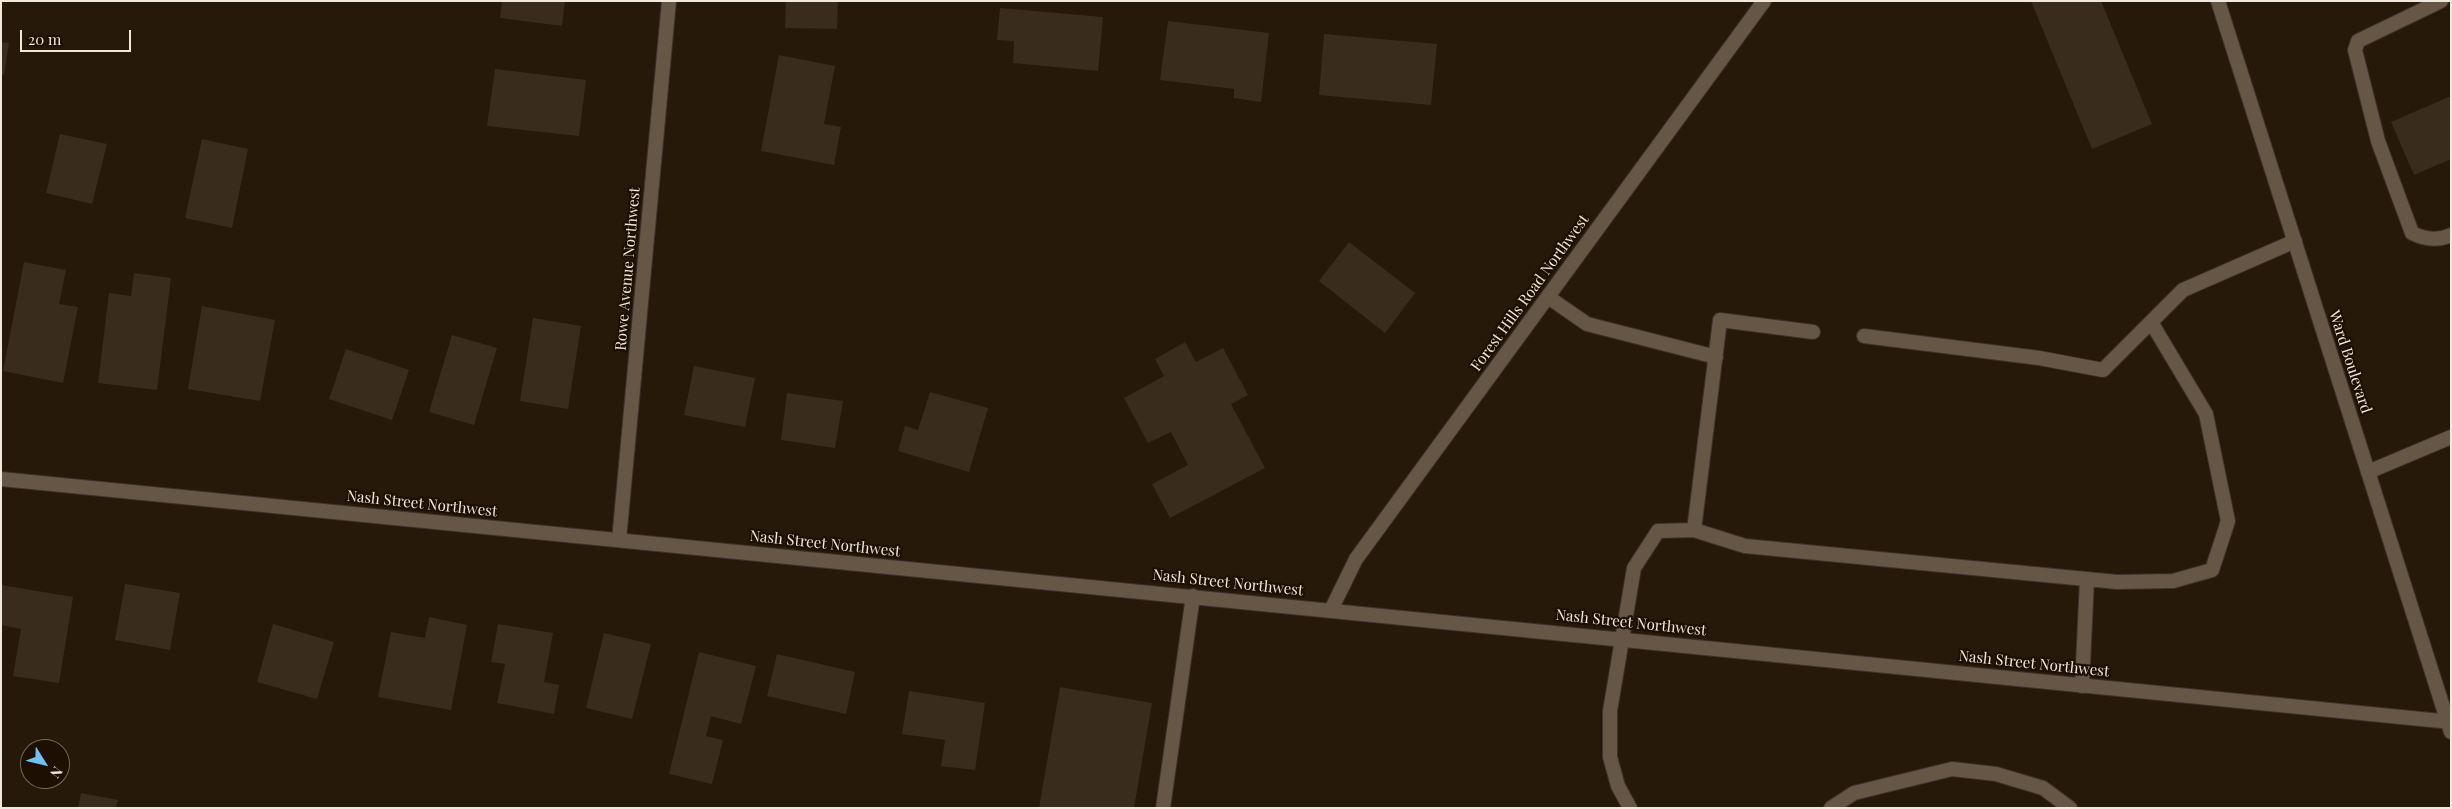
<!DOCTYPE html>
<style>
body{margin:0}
#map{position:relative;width:2452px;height:809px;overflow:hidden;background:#26190a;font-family:"Playfair Display",serif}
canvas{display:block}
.frame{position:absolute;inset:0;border:2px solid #f0e7dd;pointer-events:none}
.north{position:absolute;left:20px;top:739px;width:50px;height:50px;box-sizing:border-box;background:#1d1003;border:1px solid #71665a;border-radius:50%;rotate:126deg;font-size:14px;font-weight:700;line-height:20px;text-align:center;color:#f0e7dd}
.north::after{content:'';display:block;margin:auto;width:18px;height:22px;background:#71c1f5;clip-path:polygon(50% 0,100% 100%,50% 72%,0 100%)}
.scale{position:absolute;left:20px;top:30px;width:111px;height:22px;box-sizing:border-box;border:2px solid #f0e7dd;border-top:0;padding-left:6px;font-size:15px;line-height:18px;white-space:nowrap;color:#f0e7dd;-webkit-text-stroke:4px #1d1003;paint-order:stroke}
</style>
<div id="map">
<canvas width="2452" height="809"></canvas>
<div class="frame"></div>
<div class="north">N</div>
<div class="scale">20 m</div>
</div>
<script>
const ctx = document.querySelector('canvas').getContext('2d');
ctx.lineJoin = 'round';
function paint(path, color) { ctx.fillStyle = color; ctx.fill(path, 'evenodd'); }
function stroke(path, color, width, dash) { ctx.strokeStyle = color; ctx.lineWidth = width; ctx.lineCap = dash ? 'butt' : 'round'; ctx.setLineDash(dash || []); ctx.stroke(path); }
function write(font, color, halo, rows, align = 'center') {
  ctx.font = font + ' "Playfair Display",serif'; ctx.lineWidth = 4.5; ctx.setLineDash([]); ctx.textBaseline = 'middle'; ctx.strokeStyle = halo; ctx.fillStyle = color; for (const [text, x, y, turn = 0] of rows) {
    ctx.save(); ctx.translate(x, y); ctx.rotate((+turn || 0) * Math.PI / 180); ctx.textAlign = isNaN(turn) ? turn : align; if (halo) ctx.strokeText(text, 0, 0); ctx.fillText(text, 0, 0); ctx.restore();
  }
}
const building = new Path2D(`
 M502,1H565L562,26L500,18Z
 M786,1H838L837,29L785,28Z
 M2031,1H2101L2152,124L2092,149Z
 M1000,8L1103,17L1098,71L1013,63L1014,41L997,40Z
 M1168,21L1269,33L1261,102L1234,98V89L1160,80Z
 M1324,34L1437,44L1431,105L1319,95Z
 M1,42L9,43L4,75L1,74Z
 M779,55L835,66L824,124L841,127L834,165L761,151Z
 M495,69L586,80L579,136L487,126Z
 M2451,96V159L2414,175L2391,122Z
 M60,134L107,144L92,204L46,193Z
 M202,139L248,149L232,228L185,218Z
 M1349,242L1415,293L1385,333L1319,281Z
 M24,262L66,270L59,304L78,307L63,383L3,371Z
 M134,273L171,278L157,390L98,383L109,293L131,296Z
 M202,306L275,320L260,401L188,389Z
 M533,318L581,326L568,409L520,401Z
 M452,335L497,348L474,425L429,412Z
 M1185,342L1196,362L1223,348L1248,395L1231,404L1265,468L1170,518L1152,484L1188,465L1171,432L1148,443L1124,398L1164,376L1155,359Z
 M346,349L409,370L392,420L329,399Z
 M694,366L755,378L745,427L684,415Z
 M930,392L988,408L969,472L898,451L905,426L918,430Z
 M787,393L843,401L835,448L781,440Z
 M125,584L180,593L170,650L115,640Z
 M1,585L73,597L59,683L13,676L21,629L1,625Z
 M429,617L467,625L451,710L378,697L391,632L425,638Z
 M273,624L334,642L317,699L257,682Z
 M498,624L553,633L544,682L559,685L554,714L497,703L505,664L491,662Z
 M604,633L651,644L632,719L586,708Z
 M699,652L756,666L741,724L711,716L706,736L723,740L712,784L669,774Z
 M777,654L855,672L846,714L767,696Z
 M1060,687L1152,703L1134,808H1039Z
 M909,691L985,703L975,770L941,766L945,740L902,734Z
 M81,793L118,800L116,808H78Z`);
const service = new Path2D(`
 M2441,1L2358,41L2355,50L2378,141L2412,233C2424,239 2438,241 2451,235
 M1548,297L1587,324L1716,357
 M1864,336L2039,358L2103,370L2183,290L2295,241
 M2368,472L2451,437
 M1694,530L1720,320L1813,332
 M2082,686L2087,579
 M1163,808L1193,596
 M1630,808L1618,786L1610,757V711L1634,568L1658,531L1694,530L1745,546L2117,582L2173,581L2212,570L2228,521L2206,414L2151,322
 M1831,808L1854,793L1952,769L1996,774L2043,788L2070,808`);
const minor = new Path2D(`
 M619,540L669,1`);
const secondary = new Path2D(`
 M2218,1L2451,732
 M1,479L2451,722
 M1331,610L1356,559L1764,1`);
const streetNames = [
 ["Rowe Avenue Northwest",628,269,-85],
 ["Forest Hills Road Northwest",1530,293,-54],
 ["Ward Boulevard",2350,362,72],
 ["Nash Street Northwest",422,504,6],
 ["Nash Street Northwest",825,544,6],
 ["Nash Street Northwest",1228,583,6],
 ["Nash Street Northwest",1631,623,6],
 ["Nash Street Northwest",2034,664,6]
];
paint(building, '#3a2c1c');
stroke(service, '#3c312c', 16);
stroke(minor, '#3c312c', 16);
stroke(secondary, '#3c312c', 16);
stroke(service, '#655645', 14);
stroke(minor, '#655645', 14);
stroke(secondary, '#655645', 14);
write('15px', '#f0e7dd', '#1d1003', streetNames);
</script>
